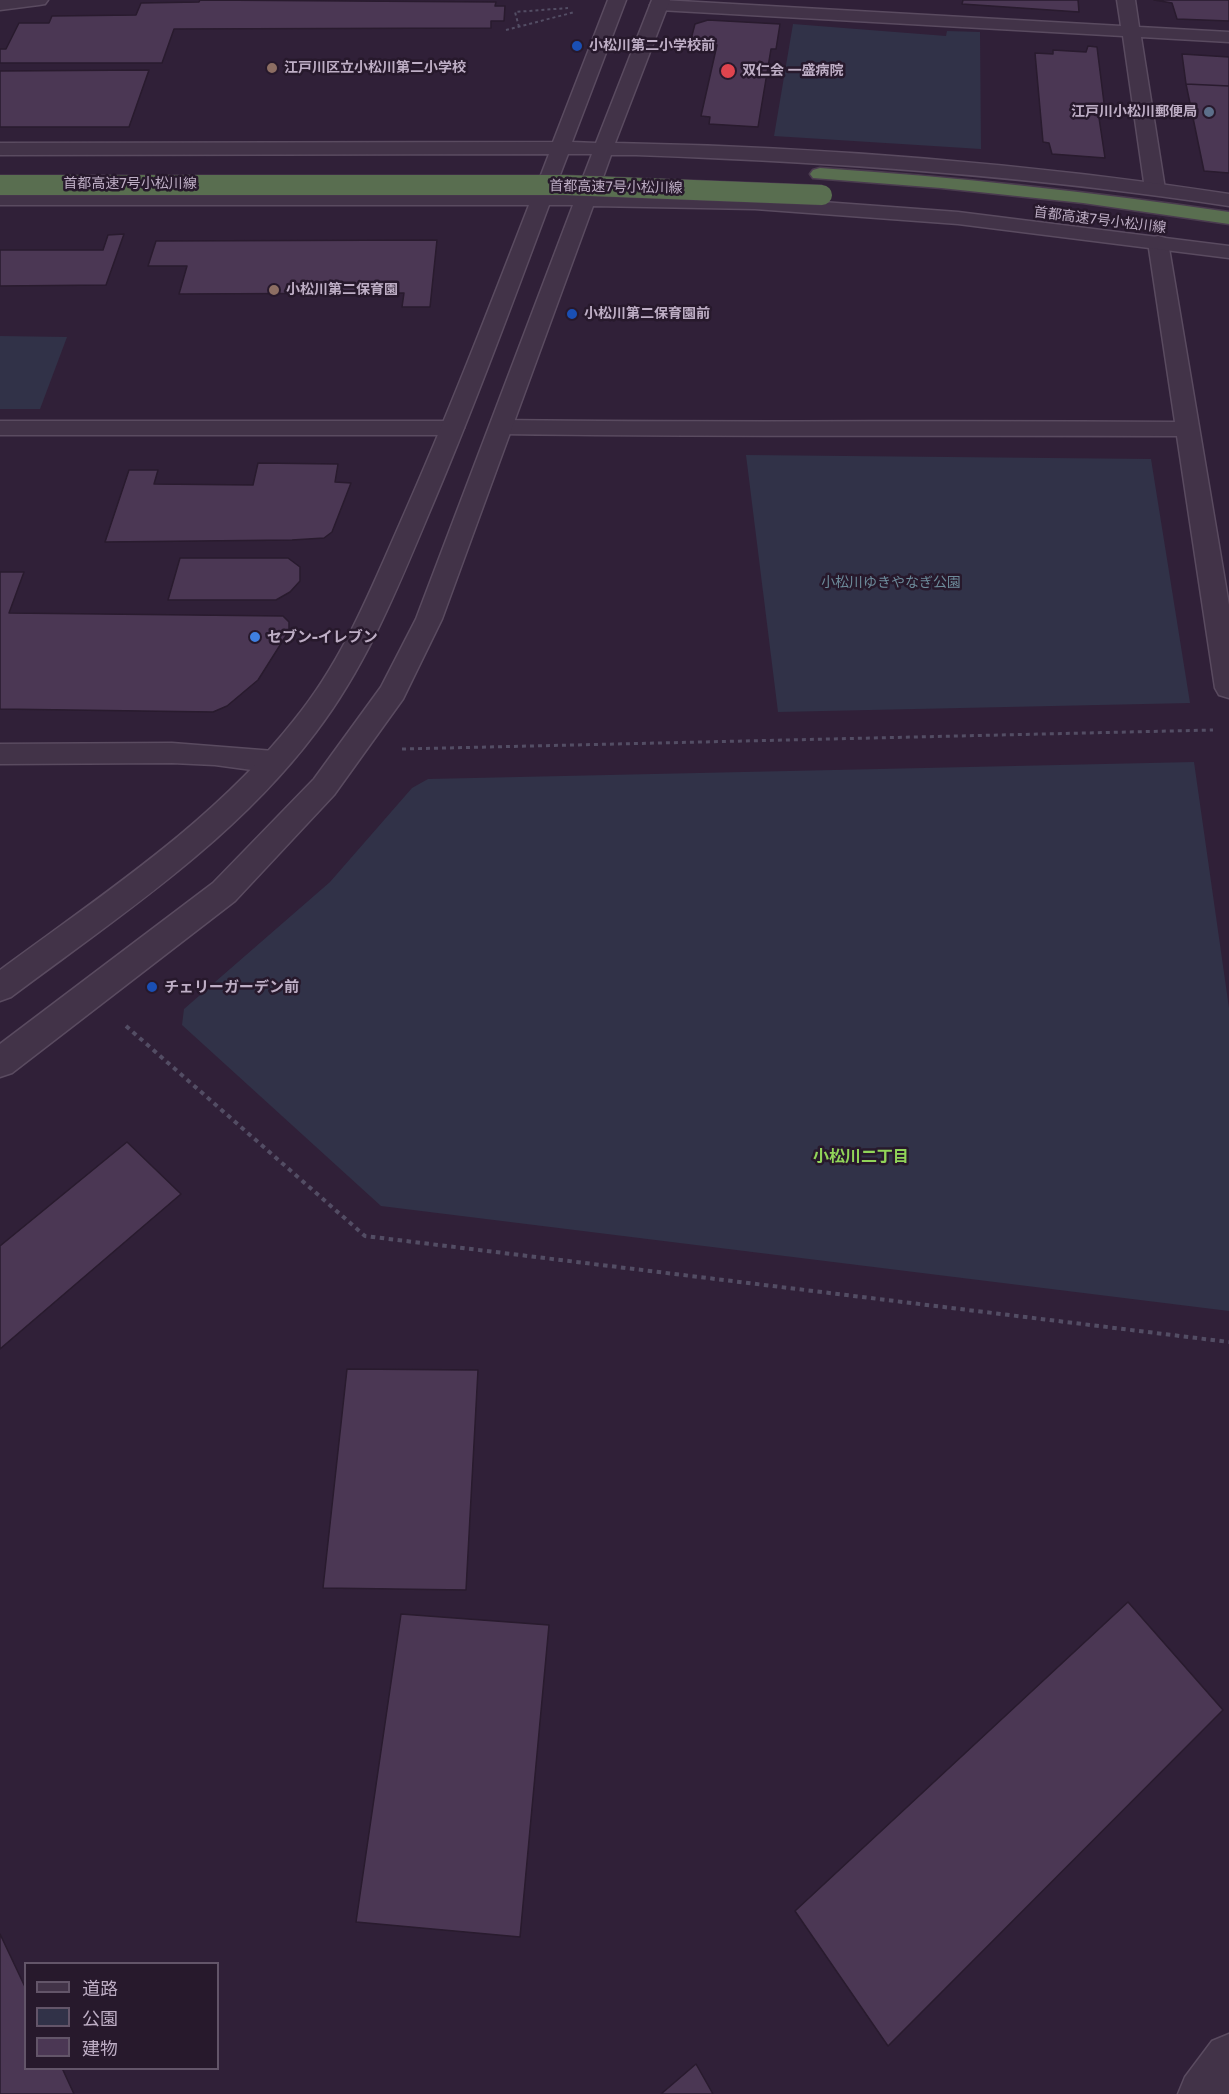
<!DOCTYPE html>
<meta charset="utf-8">
<style>
body{margin:0}
#map{position:relative;width:1229px;height:2094px;overflow:hidden;background:#302038;font-family:"Golos Text","Noto Sans JP",sans-serif}
canvas{display:block}
.legend{position:absolute;left:24px;top:1962px;width:195px;height:108px;box-sizing:border-box;background:#27192c;border:2px solid #635569;margin:0;padding:8px 10px;list-style:none;font-size:18px;color:#beaec5}
.legend li{display:flex;align-items:center;gap:12px;height:30px}
.legend b{width:30px;border:2px solid #635569}
</style>
<div id="map">
<canvas width="1229" height="2094"></canvas>
<ul class="legend">
<li><b style="height:8px;background:#423348"></b>道路</li>
<li><b style="height:16px;background:#313248"></b>公園</li>
<li><b style="height:16px;background:#4b3754"></b>建物</li>
</ul>
</div>
<script>
const ctx = document.querySelector('canvas').getContext('2d');
ctx.lineJoin = 'round';
function paint(path, color) { ctx.fillStyle = color; ctx.fill(path, 'evenodd'); }
function stroke(path, color, width, dash) { ctx.strokeStyle = color; ctx.lineWidth = width; ctx.lineCap = dash ? 'butt' : 'round'; ctx.setLineDash(dash || []); ctx.stroke(path); }
function write(font, color, halo, rows, align = 'center') {
  ctx.font = font + ' "Golos Text","Noto Sans JP",sans-serif'; ctx.lineWidth = 5; ctx.setLineDash([]); ctx.textBaseline = 'middle'; ctx.strokeStyle = halo; ctx.fillStyle = color; for (const [text, x, y, turn = 0] of rows) {
    ctx.save(); ctx.translate(x, y); ctx.rotate((+turn || 0) * Math.PI / 180); ctx.textAlign = isNaN(turn) ? turn : align; if (halo) ctx.strokeText(text, 0, 0); ctx.fillText(text, 0, 0); ctx.restore();
  }
}
const green = new Path2D(`
 M793,24L946,36L947,31L980,32L981,149L774,136Z
 M0,336L67,337L40,409H0Z
 M746,455L1151,459L1190,703L778,712Z
 M1194,762L1229,1008V1311L381,1206L182,1025L184,1009L330,882L412,788L428,779Z`);
const building = new Path2D(`
 M200,0L496,2L495,6H505L504,21H491V28L174,29L162,63H0V49H6L19,23H49L52,16L136,15L141,3L199,2Z
 M963,0H1078L1079,12L962,4Z
 M1154,0H1229V21L1177,19L1172,3Z
 M708,20L780,24L776,49H771L758,127L709,124L710,117L701,116L717,45L690,43L695,24Z
 M1088,46L1097,47L1105,111H1098L1105,158L1052,154L1049,143L1043,142L1035,53L1053,54V50L1086,52Z
 M1182,54L1229,57V86L1186,84Z
 M149,70L129,127H0V71Z
 M1186,84L1229,86V173L1204,171Z
 M124,234L106,285L0,286V250H103L108,235Z
 M437,240L430,307H402L404,293L179,294L187,266H148L156,241Z
 M258,463L338,464L335,482L351,483L332,532L324,538L292,540L105,542L129,470H158L154,484L253,485Z
 M180,558H288L300,567V581L290,592L276,600H168Z
 M0,572H24L9,613L283,616L289,622V631L258,680L227,706L213,712L0,709Z
 M127,1142L181,1194L0,1349V1246Z
 M347,1369L478,1370L466,1590L323,1588Z
 M1128,1602L1223,1710L888,2046L795,1911Z
 M401,1614L549,1625L520,1937L356,1922Z
 M0,1934L26,1989V2068H62L74,2094H0Z
 M696,2064L713,2094H661Z`);
const pathFar2 = new Path2D(`
 M519,27L515,12L568,8
 M506,30L575,12`);
const pathFar1 = new Path2D(`
 M402,749L1213,730`);
const path = new Path2D(`
 M126,1026L365,1236L1229,1342`);
const minor = new Path2D(`
 M662,0L1121,26L1117,0H1135L1139,27L1229,32V42L1141,37L1165,189L1162,193H1148L1145,189L1123,36L659,10L653,9L650,5L653,1Z
 M1158,236L1165,238L1168,242L1229,605V698L1219,695L1215,688L1177,436C952,435 727,437 502,434L494,432L490,427L494,422L502,420C726,423 951,420 1175,422L1148,242L1151,238Z
 M0,421H452L460,423L464,428L460,433L452,435H0Z
 M172,743L274,751L284,755L288,762L284,769L274,773L215,765L172,763L0,764V744Z`);
const tertiary = new Path2D(`
 M0,0H48L45,4L39,5L0,10Z
 M608,0H626L572,142L596,143L652,0H670L615,143C821,147 1026,163 1229,194V206C1032,176 835,162 636,155H611L597,194L755,197L958,212L1229,246V258L958,224L755,209L593,206L442,619L403,699L334,795L235,901L12,1073L0,1077V1044L213,883L314,779L381,687L416,619L573,205H549C510,310 471,415 427,518C396,592 365,668 316,732C235,840 118,917 11,997L0,1001V970C103,894 215,821 295,719C343,660 371,589 401,521C447,417 488,311 529,205H0V193H534L549,154L0,155V143L553,142ZM568,154H592L577,193H553Z
 M1229,2034V2094H1178L1185,2077L1212,2041Z`);
const motorway = new Path2D(`
 M820,168C957,177 1093,192 1229,212V224L1083,203L941,188L813,178L810,174L813,170Z`);
const motorwayBridge = new Path2D(`
 M0,185H565L822,195`);
const markers = [
 [577,46,6,"#1a4fb4"],
 [272,68,6,"#8d6e63"],
 [728,71,8,"#e0444e"],
 [1209,112,6,"#5c6f8a"],
 [274,290,6,"#8d6e63"],
 [572,314,6,"#1a4fb4"],
 [255,637,6,"#3f7fe0"],
 [152,987,6,"#1a4fb4"]
];
const farPoinames = [
 ["小松川第二小学校前",589,46],
 ["江戸川区立小松川第二小学校",284,68],
 ["双仁会 一盛病院",742,71],
 ["江戸川小松川郵便局",1197,112,"right"],
 ["小松川第二保育園",286,290],
 ["小松川第二保育園前",584,314]
];
const farStreetnames = [
 ["首都高速7号小松川線",130,184],
 ["首都高速7号小松川線",616,187,1],
 ["首都高速7号小松川線",1100,220,7]
];
const farParknames = [
 ["小松川ゆきやなぎ公園",891,583]
];
const poiNames = [
 ["セブン-イレブン",267,637],
 ["チェリーガーデン前",164,987]
];
const neighbourhoodNames = [
 ["小松川二丁目",861,1157]
];
paint(green, '#313248');
paint(building, '#4b3754');
stroke(building, '#291b2e', 1.5);
stroke(minor, '#5a4b60', 3);
stroke(tertiary, '#5a4b60', 3);
stroke(motorway, '#4a3b4f', 3);
stroke(pathFar2, '#534d64', 2, [3, 3]);
stroke(pathFar1, '#534d64', 3, [4, 4]);
stroke(path, '#534d64', 4, [4.5, 4.5]);
paint(minor, '#423348');
paint(tertiary, '#423348');
paint(motorway, '#596e50');
stroke(motorwayBridge, '#4a3b4f', 21, []);
stroke(motorwayBridge, '#596e50', 20);
for (const [x, y, r, color] of markers) { const dot = new Path2D(); dot.arc(x, y, r, 0, 2 * Math.PI); ctx.fillStyle = color; ctx.fill(dot); stroke(dot, '#27192c', 2); }
write('bold 14px', '#beaec5', '#27192c', farPoinames, 'left');
write('14px', '#beaec5', '#27192c', farStreetnames);
write('14px', '#6d8b9a', '#27192c', farParknames);
write('bold 15px', '#beaec5', '#27192c', poiNames, 'left');
write('bold 16px', '#91d459', '#27192c', neighbourhoodNames);
</script>
